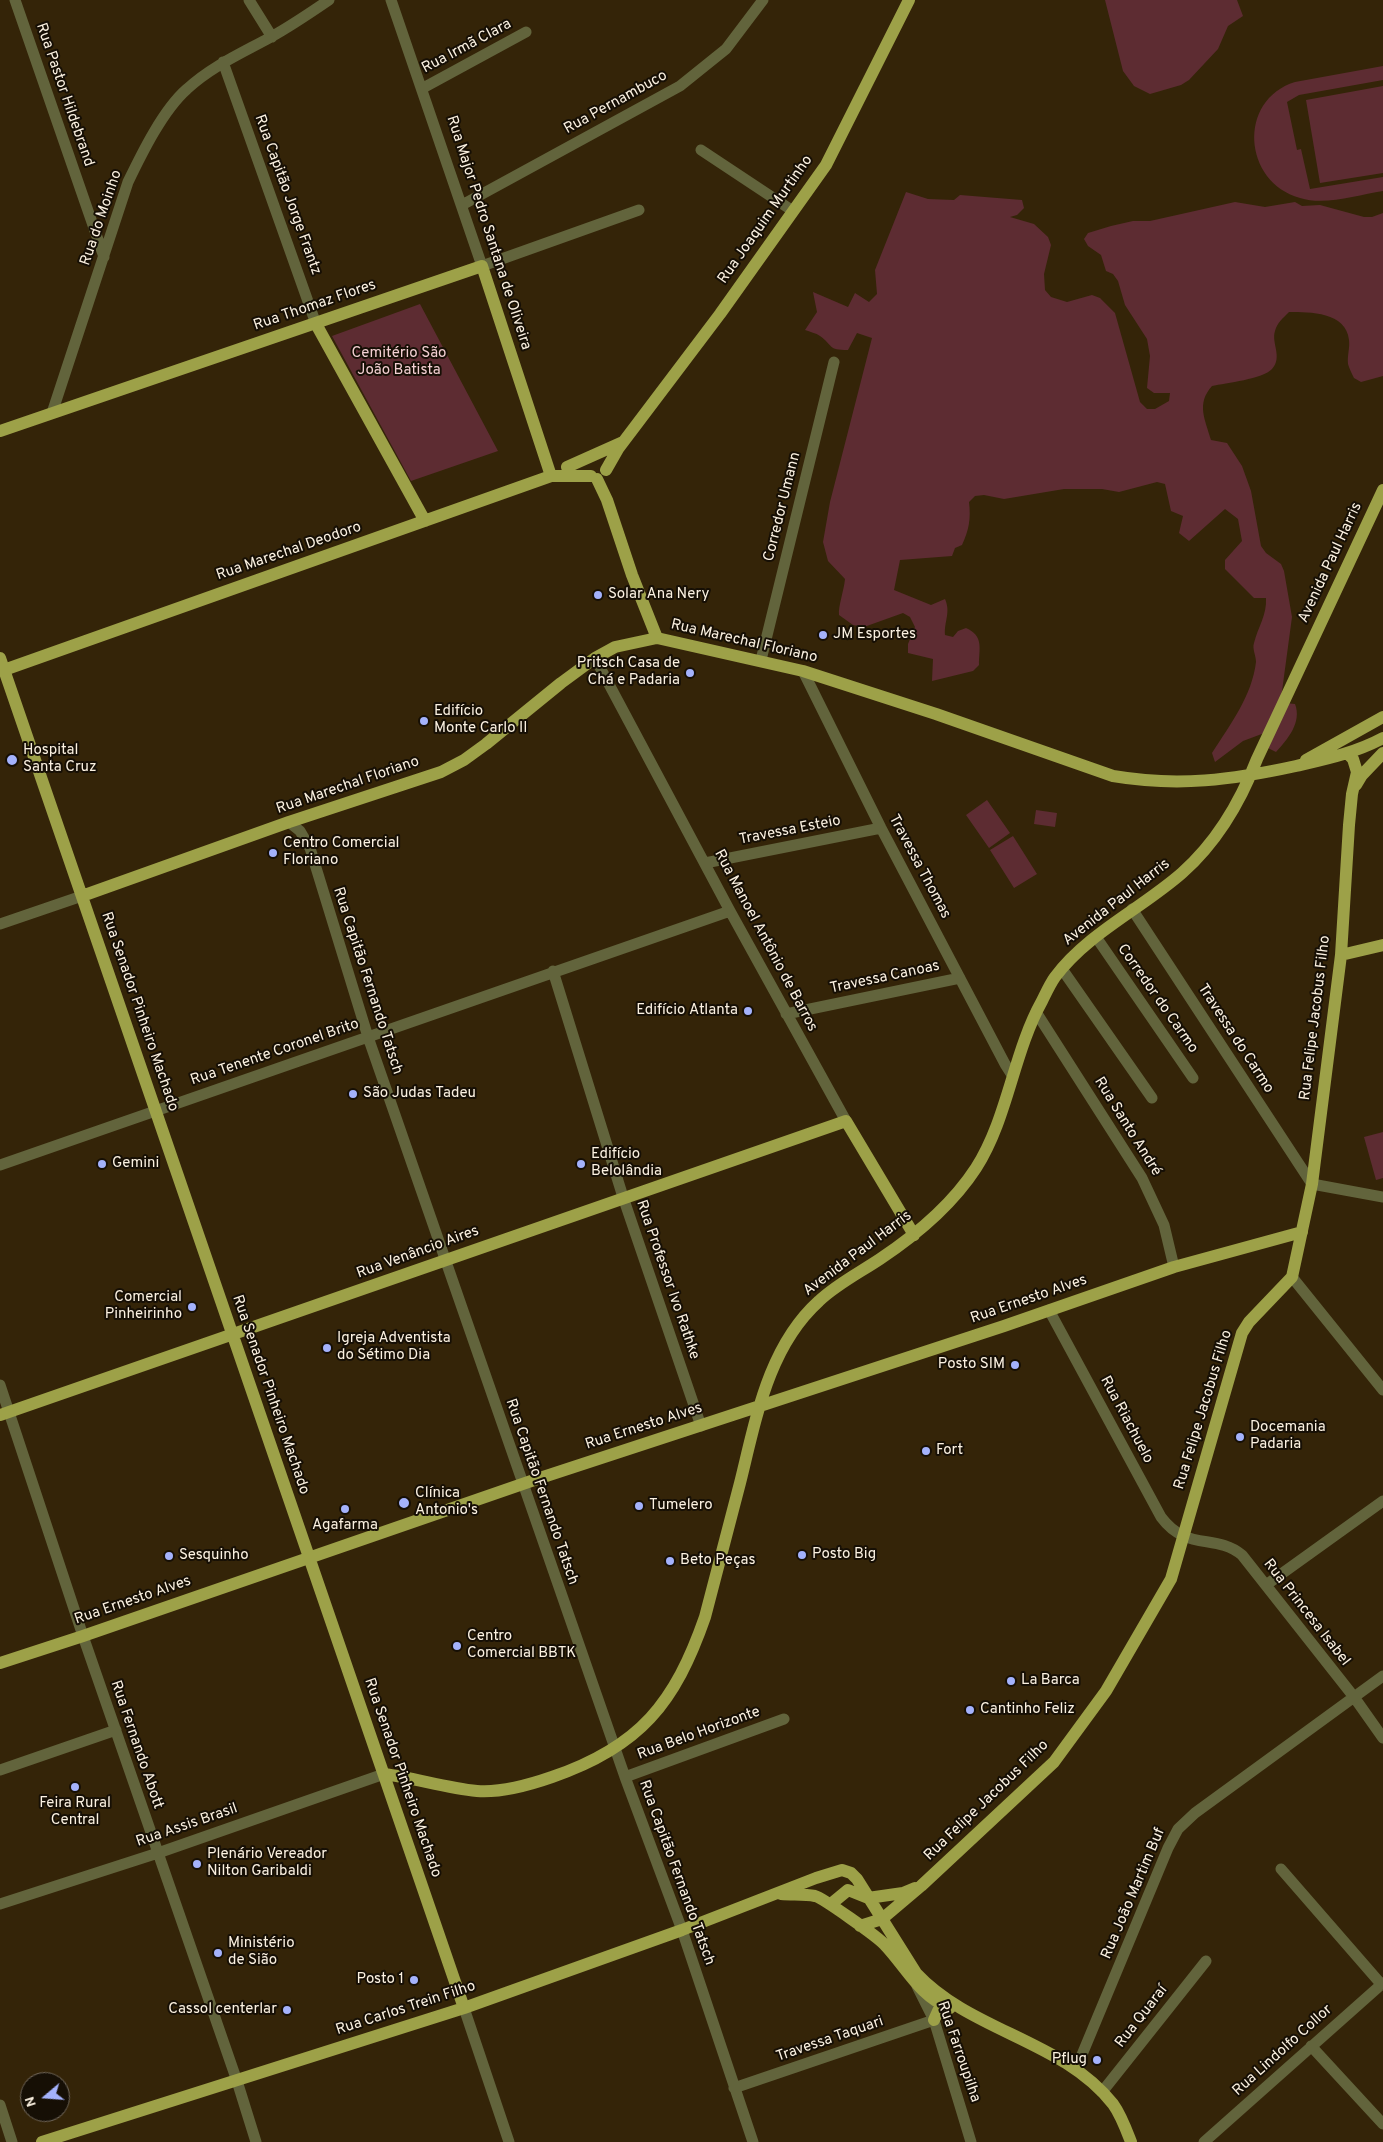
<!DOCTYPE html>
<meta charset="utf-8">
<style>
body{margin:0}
#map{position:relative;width:1383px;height:2142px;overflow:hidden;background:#342408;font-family:Overpass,sans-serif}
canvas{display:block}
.north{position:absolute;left:20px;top:2072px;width:50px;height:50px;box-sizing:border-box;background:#160f05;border:1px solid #72695d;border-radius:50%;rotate:252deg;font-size:14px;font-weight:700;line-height:20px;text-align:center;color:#fbf1e1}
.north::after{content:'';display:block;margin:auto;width:18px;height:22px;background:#a4b2fc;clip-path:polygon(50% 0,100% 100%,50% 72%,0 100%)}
</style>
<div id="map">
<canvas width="1383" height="2142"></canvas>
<div class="north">N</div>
</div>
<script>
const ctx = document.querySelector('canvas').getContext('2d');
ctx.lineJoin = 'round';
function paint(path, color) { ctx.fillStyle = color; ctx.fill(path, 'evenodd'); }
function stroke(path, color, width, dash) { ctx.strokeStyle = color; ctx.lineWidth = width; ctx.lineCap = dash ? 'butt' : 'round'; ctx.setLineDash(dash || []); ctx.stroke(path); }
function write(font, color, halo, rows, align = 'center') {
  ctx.font = font + ' Overpass,sans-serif'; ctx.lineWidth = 4; ctx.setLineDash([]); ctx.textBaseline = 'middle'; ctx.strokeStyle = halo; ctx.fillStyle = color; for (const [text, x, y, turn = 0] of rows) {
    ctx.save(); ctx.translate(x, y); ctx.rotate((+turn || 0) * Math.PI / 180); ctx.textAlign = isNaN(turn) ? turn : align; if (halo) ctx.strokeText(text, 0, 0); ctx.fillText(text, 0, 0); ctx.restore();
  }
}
const green = new Path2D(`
 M1105,0H1237L1243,16L1228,26L1218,49L1189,80L1181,85L1150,94L1134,86L1123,71Z
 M1383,66V80L1299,95L1287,102L1297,150L1301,149L1310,189L1383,177V191C1357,195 1325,206 1300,198C1243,182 1237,100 1295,82Z
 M1383,86V173L1320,183L1306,100Z
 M906,192L928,199L954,200L960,195L1022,200L1024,208L1017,215L1010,217L1034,224L1048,237L1051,245L1044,274L1045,290L1051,297L1067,302L1092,295L1100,298L1115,313L1140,402L1147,409H1155L1169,401L1170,393H1154L1147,388L1150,356L1147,339L1125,305L1118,281L1113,274L1106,271L1101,255L1088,246L1084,239L1088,233L1111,226L1133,221H1150L1235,202L1265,207L1295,202L1302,206L1320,205L1364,217H1372L1383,213V376L1361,382L1354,378C1352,374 1349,368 1348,364C1347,356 1350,348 1349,340C1346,312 1310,312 1289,312C1283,318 1277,323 1275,331C1271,343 1283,357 1272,369C1263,379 1226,383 1212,386C1196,404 1205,419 1211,440L1227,443L1242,466L1251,491L1261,546L1266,553L1281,564L1284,571L1292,617L1280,706L1285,703L1295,704C1302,722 1288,739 1276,752L1268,748L1267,732L1243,741L1215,762L1212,753C1230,725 1252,696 1256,662C1256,655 1252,649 1254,643C1258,627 1267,615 1266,598H1254L1225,569V560L1242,541L1238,519L1225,509L1189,541L1179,533L1183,516L1171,511L1165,484L1157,482L1119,492L1102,489H1064L1004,499L984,495L975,496L969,502C971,519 969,530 962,545L955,548L952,556L900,560L894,590L931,605L945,599C951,613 944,621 945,635L953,637L958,631L966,628C984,636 979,648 979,665L973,671L932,681L933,659L908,653V644L915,627L910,617L903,613L864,627L853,625L839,615C838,607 844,590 845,579L828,561L823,542L830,502L872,338L857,333L848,350C827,350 834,346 820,336C816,333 810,332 805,330L817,312L813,292L848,307L855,293L869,302L877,294L875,270Z
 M420,304L498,451L411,481L332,336Z
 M987,800L1010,833L989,848L966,815Z
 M1036,810L1057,813L1055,827L1034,824Z
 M1013,836L1037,874L1014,888L990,850Z
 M1383,1132V1178L1376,1180L1364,1137Z`);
const minor = new Path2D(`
 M15,0L104,257
 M249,0L272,37
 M391,0L482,266L639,210
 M223,62L316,324
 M423,88L526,32
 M701,150L793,211
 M462,205L680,86L726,49L763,0
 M52,413L128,182C142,153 163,110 187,89C212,66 242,53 271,37C291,26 310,13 329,0
 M595,658L730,911L846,1121
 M761,660L834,362
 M803,671L881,828L1005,1064L1012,1075
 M289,822L300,831L310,848L368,1037L625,1777L682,1930L753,2142
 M705,863L881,828
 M1132,909L1312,1184L1383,1197
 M0,924L82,896
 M1096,937L1193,1078
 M1062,969L1152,1098
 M553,971L623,1197L701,1426
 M1036,1012L1142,1178L1164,1225L1174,1267
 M786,1014L960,978
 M0,1165L730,911
 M1292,1277L1383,1390
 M1049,1310L1161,1517C1187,1552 1215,1533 1242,1555L1354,1697L1383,1738
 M0,1385L83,1636L237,2081L256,2142
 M1266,1585L1383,1501
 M0,1770L116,1730
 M625,1777L784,1719
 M1281,1869L1381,1984
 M0,1904L158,1853L384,1774
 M917,1986L934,2020L971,2142
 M464,2008L509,2142
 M1311,2046L1383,2124
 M1076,2069L1168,1848L1178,1829L1195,1813L1383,1676
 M734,2088L934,2020
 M1102,2092L1206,1961
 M0,2105L12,2142
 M1204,2142L1383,1983`);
const major = new Path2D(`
 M316,324L425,521
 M0,431L482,266L551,476
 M567,467L623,442
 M606,470L618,449L720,314L826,165L909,0
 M597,479L607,500L632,575L657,638
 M0,658L464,2008
 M4,670L551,476H591
 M1306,760L1383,717
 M1356,785L1362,775L1383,753
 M82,896L289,822L441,772L464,760L486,744L561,683L595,658L615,647L657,638L803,671L936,714L1113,776C1178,787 1232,780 1296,766C1326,759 1355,753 1383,738
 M1341,955L1383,945
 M0,1415L846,1121L914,1235
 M0,1663L83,1636L537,1479L1004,1326L1174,1267L1302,1232
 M384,1774C415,1778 446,1788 477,1791C502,1793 529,1785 552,1777C640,1747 675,1703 705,1617C717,1572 728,1528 740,1483C756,1419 768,1347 819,1301C837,1284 859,1273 880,1259C916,1235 952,1205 976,1168C1008,1118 1013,1053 1042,1001C1046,993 1050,984 1055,977C1088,933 1141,909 1182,873C1217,842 1240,803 1257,759L1383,490
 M781,1894C792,1895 804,1894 815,1896C823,1898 878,1937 885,1945C906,1967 920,1997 950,2008
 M831,1904L848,1890L868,1898L903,1893L915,1888
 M860,1926L882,1919L921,1886L1054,1762L1106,1691L1171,1579L1242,1333L1249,1322L1292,1277L1312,1184L1341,955L1349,825L1352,794L1357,772L1353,759L1347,753
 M934,2020L939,2009L946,2007
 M42,2142L464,2008L682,1930L816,1878L842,1870L851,1873L857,1879L916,1973C971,2032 1063,2040 1113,2104C1121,2115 1126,2129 1131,2142`);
const markers = [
 [598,595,5,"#a4b2fc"],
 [823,635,5,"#a4b2fc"],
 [690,673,5,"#a4b2fc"],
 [424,721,5,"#a4b2fc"],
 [12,760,6,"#a4b2fc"],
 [273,853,5,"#a4b2fc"],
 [748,1011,5,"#a4b2fc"],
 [353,1094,5,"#a4b2fc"],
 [102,1164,5,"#a4b2fc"],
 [581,1164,5,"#a4b2fc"],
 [192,1307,5,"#a4b2fc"],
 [327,1348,5,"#a4b2fc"],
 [1015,1365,5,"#a4b2fc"],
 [1240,1437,5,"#a4b2fc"],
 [926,1451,5,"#a4b2fc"],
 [404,1503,6,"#a4b2fc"],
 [639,1506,5,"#a4b2fc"],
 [345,1509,5,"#a4b2fc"],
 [802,1555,5,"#a4b2fc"],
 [169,1556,5,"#a4b2fc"],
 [670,1561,5,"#a4b2fc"],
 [457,1646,5,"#a4b2fc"],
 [1011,1681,5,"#a4b2fc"],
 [970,1710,5,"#a4b2fc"],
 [75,1787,5,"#a4b2fc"],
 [197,1864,5,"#a4b2fc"],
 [218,1953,5,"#a4b2fc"],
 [414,1980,5,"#a4b2fc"],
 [287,2010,5,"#a4b2fc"],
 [1097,2060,5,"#a4b2fc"]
];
const streetNames = [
 ["Rua Irmã Clara",467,47,-28],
 ["Rua Pastor Hildebrand",64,95,71],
 ["Rua Pernambuco",616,103,-29],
 ["Rua Capitão Jorge Frantz",287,195,70],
 ["Rua do Moinho",102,218,-71],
 ["Rua Joaquim Murtinho",766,220,-55],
 ["Rua Major Pedro Santana de Oliveira",488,233,72],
 ["Rua Thomaz Flores",315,306,-19],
 ["Corredor Umann",783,507,-76],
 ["Rua Marechal Deodoro",289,552,-19],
 ["Avenida Paul Harris",1331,563,-65],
 ["Rua Marechal Floriano",744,642,13],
 ["Rua Marechal Floriano",348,786,-19],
 ["Travessa Esteio",790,831,-11],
 ["Travessa Thomas",919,867,62],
 ["Avenida Paul Harris",1117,903,-38],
 ["Rua Manoel Antônio de Barros",765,941,62],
 ["Travessa Canoas",885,978,-12],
 ["Rua Capitão Fernando Tatsch",367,981,72],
 ["Corredor do Carmo",1157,999,55],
 ["Rua Senador Pinheiro Machado",139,1012,71],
 ["Rua Felipe Jacobus Filho",1316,1018,-83],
 ["Travessa do Carmo",1235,1039,57],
 ["Rua Tenente Coronel Brito",275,1053,-19],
 ["Rua Santo André",1127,1127,58],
 ["Rua Venâncio Aires",418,1253,-20],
 ["Avenida Paul Harris",858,1254,-37],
 ["Rua Professor Ivo Rathke",667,1280,71],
 ["Rua Ernesto Alves",1029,1300,-19],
 ["Rua Senador Pinheiro Machado",270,1395,71],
 ["Rua Felipe Jacobus Filho",1204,1410,-73],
 ["Rua Riachuelo",1126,1420,62],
 ["Rua Ernesto Alves",644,1427,-18],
 ["Rua Capitão Fernando Tatsch",541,1492,71],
 ["Rua Ernesto Alves",133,1601,-19],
 ["Rua Princesa Isabel",1306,1613,52],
 ["Rua Belo Horizonte",699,1734,-20],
 ["Rua Fernando Abott",136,1745,71],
 ["Rua Senador Pinheiro Machado",402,1778,71],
 ["Rua Felipe Jacobus Filho",987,1801,-44],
 ["Rua Assis Brasil",187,1826,-19],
 ["Rua Capitão Fernando Tatsch",676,1873,70],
 ["Rua João Martim Buf",1134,1894,-67],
 ["Rua Carlos Trein Filho",406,2009,-18],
 ["Rua Quaraí",1142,2017,-52],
 ["Travessa Taquari",830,2040,-19],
 ["Rua Lindolfo Collor",1283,2051,-42],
 ["Rua Farroupilha",958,2052,71]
];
const parkNames = [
 ["Cemitério São",399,354],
 ["João Batista",399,371]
];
const poiNames = [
 ["Solar Ana Nery",608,595],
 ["JM Esportes",833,635],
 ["Pritsch Casa de",680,664,"right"],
 ["Chá e Padaria",680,681,"right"],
 ["Edifício",434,712],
 ["Monte Carlo II",434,729],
 ["Hospital",23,751],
 ["Santa Cruz",23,768],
 ["Centro Comercial",283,844],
 ["Floriano",283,861],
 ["Edifício Atlanta",738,1011,"right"],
 ["São Judas Tadeu",363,1094],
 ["Edifício",591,1155],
 ["Belolândia",591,1172],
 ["Gemini",112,1164],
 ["Comercial",182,1298,"right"],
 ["Pinheirinho",182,1315,"right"],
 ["Igreja Adventista",337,1339],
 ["do Sétimo Dia",337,1356],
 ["Posto SIM",1005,1365,"right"],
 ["Docemania",1250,1428],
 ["Padaria",1250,1445],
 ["Fort",936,1451],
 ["Clínica",415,1494],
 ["Antonio's",415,1511],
 ["Tumelero",649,1506],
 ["Agafarma",345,1526,"center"],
 ["Posto Big",812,1555],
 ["Sesquinho",179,1556],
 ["Beto Peças",680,1561],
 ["Centro",467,1637],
 ["Comercial BBTK",467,1654],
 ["La Barca",1021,1681],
 ["Cantinho Feliz",980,1710],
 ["Feira Rural",75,1804,"center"],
 ["Central",75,1821,"center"],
 ["Plenário Vereador",207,1855],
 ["Nilton Garibaldi",207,1872],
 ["Ministério",228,1944],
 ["de Sião",228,1961],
 ["Posto 1",404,1980,"right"],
 ["Cassol centerlar",277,2010,"right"],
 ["Pflug",1087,2060,"right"]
];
paint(green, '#5d2c32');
stroke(minor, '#62643c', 11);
stroke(major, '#9da148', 12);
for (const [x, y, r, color] of markers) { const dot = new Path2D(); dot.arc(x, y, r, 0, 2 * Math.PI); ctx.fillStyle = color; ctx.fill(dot); stroke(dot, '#160f05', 2); }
write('15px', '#fbf1e1', '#160f05', streetNames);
write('15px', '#f3cfd2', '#160f05', parkNames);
write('15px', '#fbf1e1', '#160f05', poiNames, 'left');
</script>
